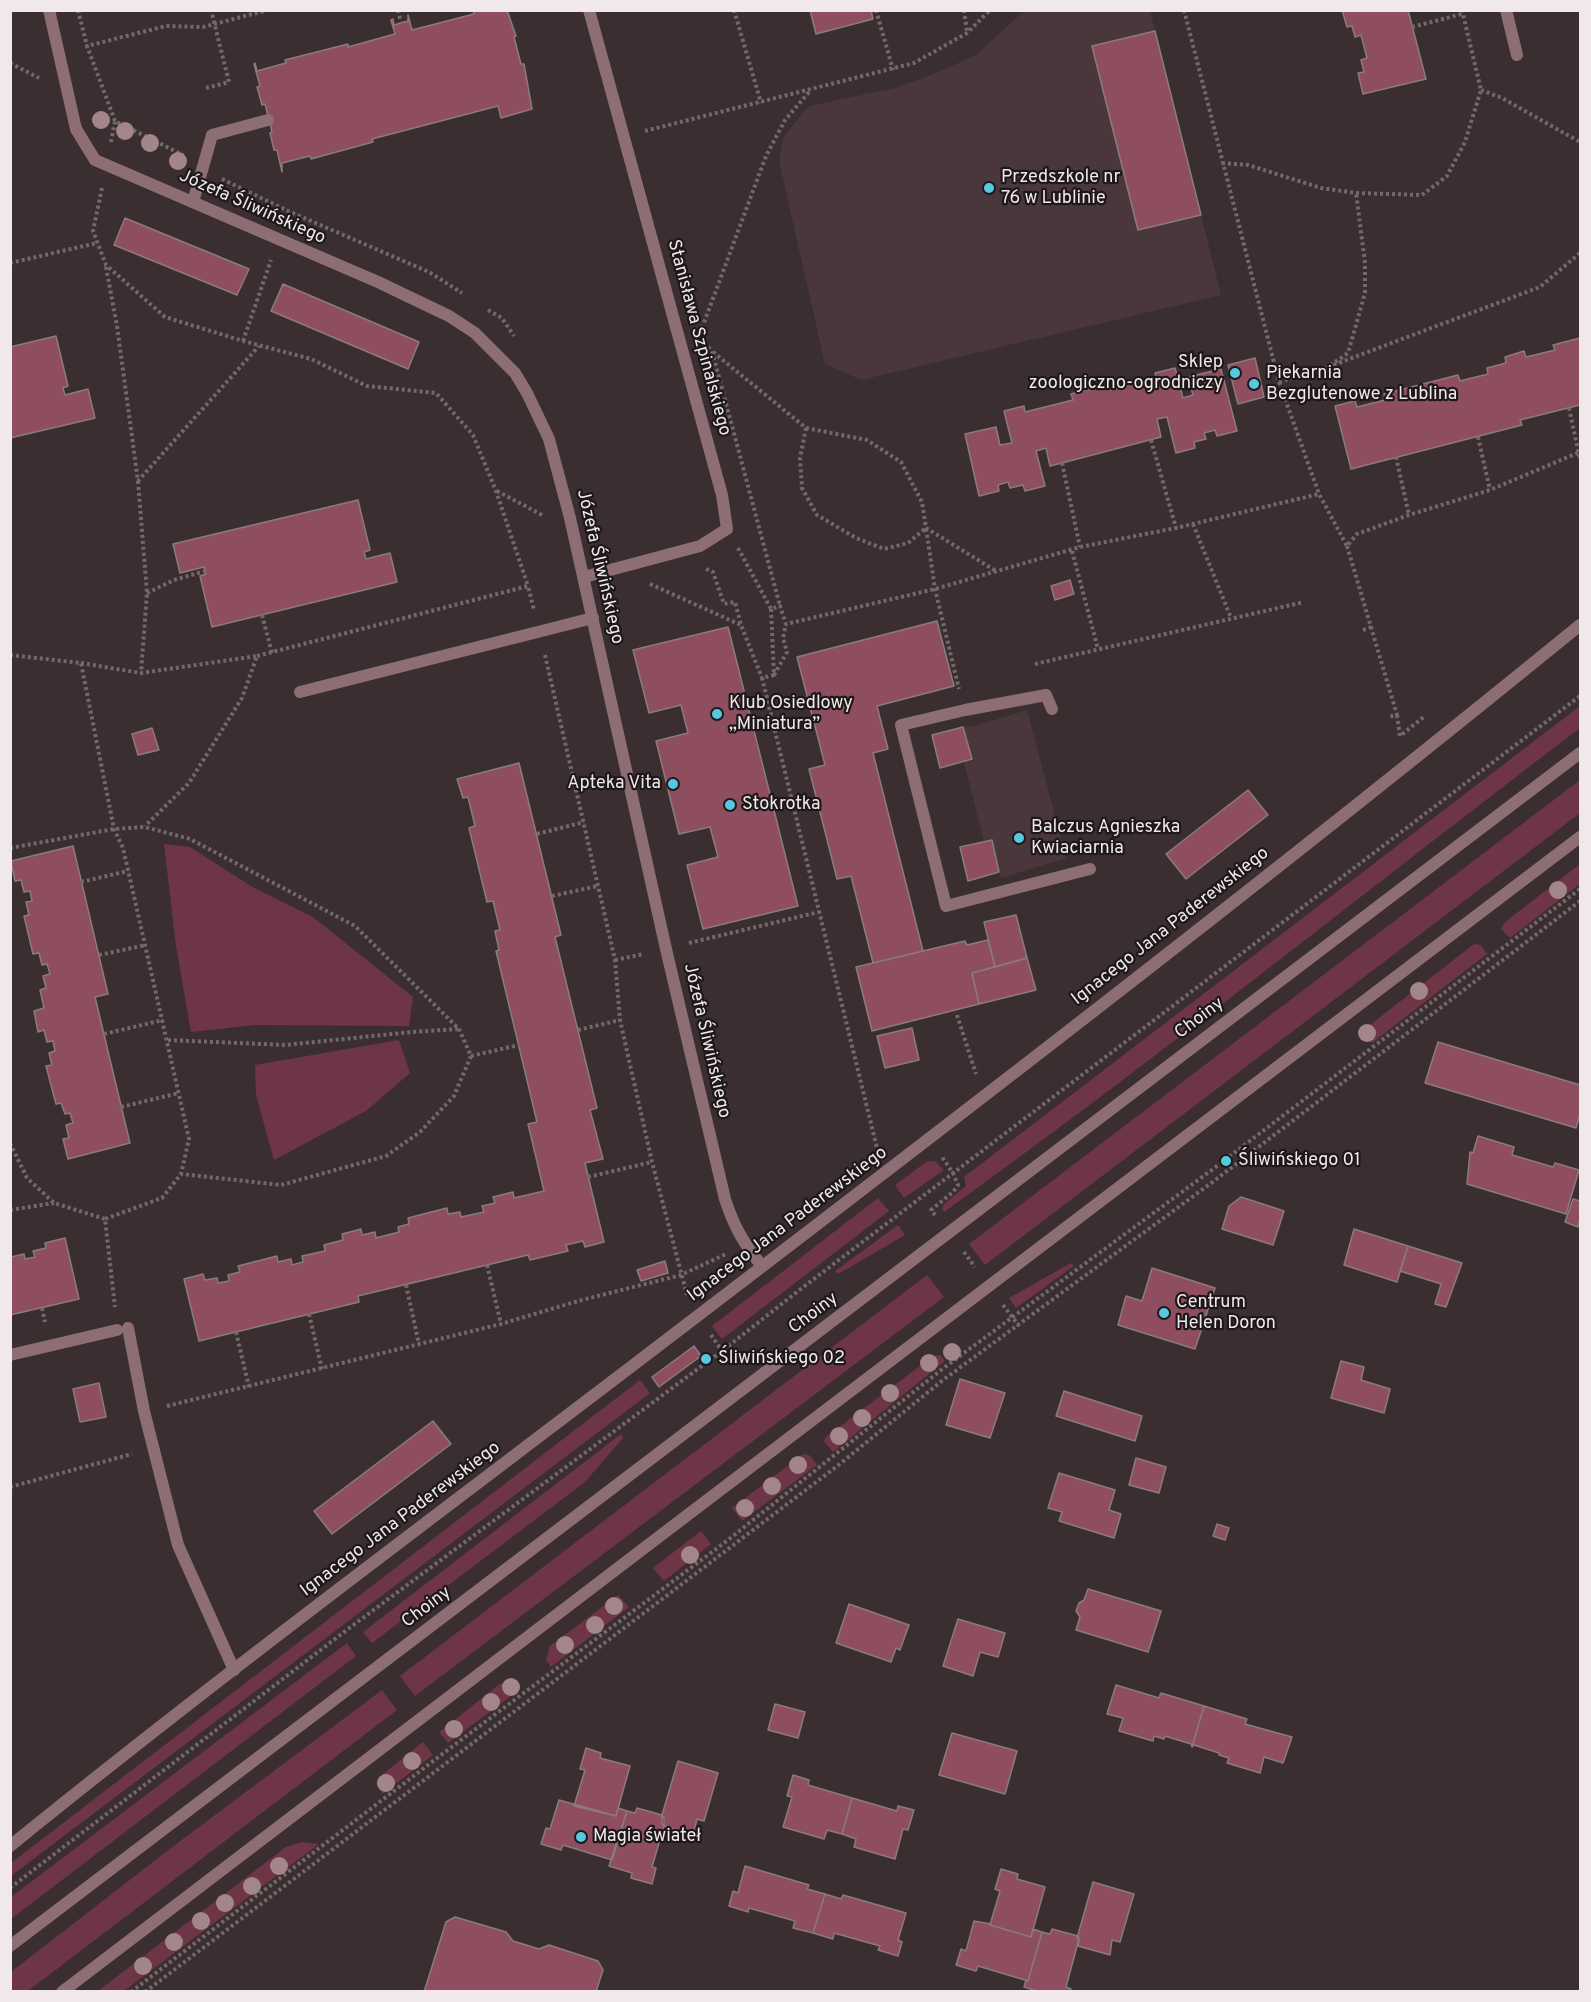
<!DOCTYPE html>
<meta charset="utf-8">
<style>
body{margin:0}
#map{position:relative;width:1591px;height:2002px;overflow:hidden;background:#3b2e31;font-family:Overpass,sans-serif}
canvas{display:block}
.frame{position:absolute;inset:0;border:12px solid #f0e8ea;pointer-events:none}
</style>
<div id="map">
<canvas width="1591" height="2002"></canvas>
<div class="frame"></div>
</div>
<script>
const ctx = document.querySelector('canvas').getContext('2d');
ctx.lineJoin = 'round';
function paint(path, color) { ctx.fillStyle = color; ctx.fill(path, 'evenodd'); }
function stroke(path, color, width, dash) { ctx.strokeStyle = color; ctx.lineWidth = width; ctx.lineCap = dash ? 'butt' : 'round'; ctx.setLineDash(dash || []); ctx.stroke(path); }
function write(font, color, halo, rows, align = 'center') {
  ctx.font = font + ' Overpass,sans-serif'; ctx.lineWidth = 4.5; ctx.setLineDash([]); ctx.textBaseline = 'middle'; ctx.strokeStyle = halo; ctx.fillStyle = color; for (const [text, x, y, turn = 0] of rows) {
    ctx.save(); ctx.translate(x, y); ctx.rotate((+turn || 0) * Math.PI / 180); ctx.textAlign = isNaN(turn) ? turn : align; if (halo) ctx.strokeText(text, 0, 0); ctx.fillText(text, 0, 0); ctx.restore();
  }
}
const built = new Path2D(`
 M1024,11H1150L1221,295L861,380L825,364L779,161L784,136L809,106L895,88L934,74L976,55Z
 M1027,710L1066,858L1001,878L992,840L984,841L964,762L972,759L963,727L975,726Z`);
const green = new Path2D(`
 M1580,706V728C1368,889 1160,1057 944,1212L942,1208L944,1204L966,1186L964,1177Z
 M1580,780V813L985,1265L969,1244Z
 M164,844L190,847L254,888L313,917L413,997L409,1026L256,1025L191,1032L176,946Z
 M1580,864V884L1510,938L1501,929L1505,922Z
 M1474,944L1481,945L1487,954L1372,1043L1364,1035L1366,1028Z
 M399,1040L410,1073L366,1111L274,1160L256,1095L255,1065Z
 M935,1161L944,1170L904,1198L895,1185L926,1162Z
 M878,1198L889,1211L722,1339L712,1326Z
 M898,1225L905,1235L838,1274L835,1271Z
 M1071,1263L1074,1266L1016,1308L1009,1298Z
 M927,1275L944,1297L415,1696L400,1676Z
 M940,1355L945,1361L833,1452L824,1441L826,1437L933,1356Z
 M640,1380L650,1393L11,1876V1863Z
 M621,1434L623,1438L585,1482L372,1643L363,1632Z
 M803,1454L809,1455L817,1465L742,1521L732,1508Z
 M701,1531L711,1544L664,1581L653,1568Z
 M618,1595L629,1607L551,1667L546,1660L550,1646Z
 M347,1643L356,1656L11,1919V1897Z
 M510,1681L518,1691L448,1743L439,1732L500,1684Z
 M382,1690L397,1710L28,1991H11V1972L171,1848Z
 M423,1742L433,1755L383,1794L377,1786L378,1778Z
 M301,1842L319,1844L124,1991H98L286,1847Z`);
const building = new Path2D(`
 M473,10H507L516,36L514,37L521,64H524L532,109L501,118L498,106L372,139L373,142L311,159L310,156L282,163V172L277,150H274L270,133L272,132L265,104L262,105L257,87L260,86L254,64L255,63L257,71L286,63L285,60L348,44V47L395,34L391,20L393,19L394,25L408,21V15L412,30L474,14Z
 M810,10H871L873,19L816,34Z
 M1342,10H1408L1426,79L1363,94L1358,73L1364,72L1361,60L1367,58L1361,35L1355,37L1352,26L1347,27Z
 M1155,31L1201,215L1138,230L1092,46Z
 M125,218L249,269L237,295L114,245Z
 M283,284L419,342L408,369L271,311Z
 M56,336L68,386L63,388L65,395L88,389L95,418L10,438V347Z
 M1580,338V405L1520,420L1522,425L1351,469L1335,406L1355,401L1357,407L1385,400L1384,394L1458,375L1460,381L1488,374L1487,368L1506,363L1505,357L1524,351L1526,357L1555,350L1553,345Z
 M1255,358L1264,397L1238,404L1228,365Z
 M1175,368L1183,398L1193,395L1188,377L1221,369L1237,431L1217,436L1215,430L1204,433L1206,439L1194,442L1195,448L1176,453L1167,417L1157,419L1161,437L1062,463L1050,466L1046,448L1036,451L1045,486L1025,491L1023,485L1010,488L1008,482L998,485L999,491L979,496L965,434L996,427L1000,445L1012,443L1004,411L1024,406L1025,412L1073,400L1071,394L1109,384L1110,390L1156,378L1155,373Z
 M358,500L370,550L364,552L366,559L390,553L397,582L212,627L200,576L206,574L204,567L180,573L173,544Z
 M1070,580L1074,594L1055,600L1051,586Z
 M937,621L954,686L877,706L888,749L873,753L923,951L873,963L851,876L837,879L809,769L825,765L797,657Z
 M728,627L798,906L703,929L687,865L718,857L710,827L679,834L656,741L688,733L681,705L649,713L633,650Z
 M963,727L972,759L940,768L932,735Z
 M152,728L159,750L138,755L132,734Z
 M519,763L561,935L555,937L597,1108L590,1110L603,1159L585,1163L604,1242L585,1247L583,1241L566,1245L568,1251L530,1260L528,1255L487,1265L358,1296L359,1302L199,1341L184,1279L203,1274L205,1280L217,1278L218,1283L229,1281L228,1275L240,1272L238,1266L277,1256L278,1262L291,1259L292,1265L303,1262L302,1256L325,1251L324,1245L343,1240L342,1234L361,1229L362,1235L375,1232L376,1238L399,1232L398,1227L409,1224L408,1218L447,1208L448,1214L460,1212L461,1217L484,1212L482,1206L495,1203L493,1197L513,1192L514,1198L544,1191L528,1124L537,1122L496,951L499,950L495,931L500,930L493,901L487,902L469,828L475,826L468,797L463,798L457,779Z
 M1248,790L1268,815L1186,879L1166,854Z
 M992,840L999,872L968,881L960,847Z
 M73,846L108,994L95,997L130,1143L68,1159L63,1139L69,1138L66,1125L73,1123L70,1113L65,1114L61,1103L56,1104L46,1066L52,1065L49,1053L55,1051L53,1041L47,1042L44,1030L38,1032L34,1011L44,1008L40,990L46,988L43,976L50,974L47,964L42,965L39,953L33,954L24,916L29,915L26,902L32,901L30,891L24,892L21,880L15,881L11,861Z
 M1016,915L1027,958L995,967L984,922Z
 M988,940L995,967L972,973L979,1004L872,1031L856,967L965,941L967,945Z
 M1027,958L1036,990L979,1004L972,973Z
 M912,1028L919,1060L885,1068L877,1036Z
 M1438,1042L1580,1085V1114L1576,1128L1425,1083Z
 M1478,1136L1514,1147L1512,1155L1553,1167L1555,1163L1579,1170L1566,1214L1467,1184L1470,1152L1473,1153Z
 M1241,1197L1284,1211L1273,1245L1222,1229L1229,1206Z
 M1573,1199L1580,1201V1219L1578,1227L1565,1222Z
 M1354,1229L1408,1246L1397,1282L1344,1265Z
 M65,1238L79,1299L10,1315V1253L11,1257L24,1254L25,1259L35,1257L33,1251L46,1248L45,1243Z
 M1408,1246L1462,1263L1446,1307L1435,1304L1441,1284L1400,1271Z
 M665,1261L668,1273L641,1281L637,1270Z
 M1152,1268L1215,1288L1195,1349L1118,1325L1126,1296L1142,1301Z
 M694,1346L701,1356L659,1387L652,1377Z
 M1341,1361L1364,1367L1361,1380L1390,1389L1384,1413L1331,1398Z
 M960,1379L1005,1393L990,1438L946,1425Z
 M99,1383L106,1417L80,1422L73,1389Z
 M1064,1391L1142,1416L1135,1441L1056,1416Z
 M433,1421L451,1444L332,1534L314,1511Z
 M1136,1458L1166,1467L1159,1493L1129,1485Z
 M1059,1473L1115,1490L1109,1510L1121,1514L1114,1538L1059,1521L1062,1512L1048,1508Z
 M1217,1524L1229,1528L1225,1540L1213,1536Z
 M1088,1589L1161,1611L1148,1652L1076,1630L1080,1617L1076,1611L1079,1603L1084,1600Z
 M849,1604L909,1625L900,1650L896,1648L891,1662L836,1643Z
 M958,1619L1005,1633L998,1657L980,1652L973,1676L943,1666Z
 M1116,1685L1159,1698L1161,1693L1204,1706L1192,1747L1191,1744L1165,1736L1164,1739L1154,1736L1153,1741L1119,1731L1123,1718L1107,1714Z
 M775,1704L805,1712L798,1738L768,1730Z
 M1204,1706L1247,1719L1245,1724L1292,1737L1283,1763L1264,1757L1260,1773L1227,1763L1229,1758L1219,1755V1753L1194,1745L1192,1747Z
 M952,1733L1017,1751L1005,1794L939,1775Z
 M586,1748L601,1753L600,1758L630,1766L616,1816L574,1806L585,1770L580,1769Z
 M678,1761L718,1773L704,1821L697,1819L694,1831H696L695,1835L664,1826L662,1824V1815Z
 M793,1775L809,1780L808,1785L852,1798L842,1834L827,1830L824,1839L783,1827L792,1797L787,1796Z
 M852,1798L897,1811L898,1806L914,1810L908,1830L903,1829L895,1859L854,1847L856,1839L842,1834Z
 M559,1800L616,1816L618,1808L627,1811L612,1860L563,1845L561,1850L541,1844L546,1828L550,1829Z
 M637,1808L662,1815L664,1818V1826L652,1867L656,1868L652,1884L631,1878L632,1873L609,1866L627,1811L635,1813Z
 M745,1866L809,1885L807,1889L825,1894L813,1933L793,1928L795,1921L749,1908L748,1912L729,1906L733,1891L738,1893Z
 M1001,1869L1018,1874L1017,1879L1045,1887L1031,1937L990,1925L1000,1891L995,1889Z
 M1093,1882L1134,1894L1120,1942L1112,1940L1110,1955L1078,1946L1079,1939L1077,1938Z
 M825,1894L841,1899L843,1895L906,1913L898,1940L902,1942L898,1956L878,1950L880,1946L834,1933L833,1939L813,1933Z
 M455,1917L506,1932L513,1941L539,1949L549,1945L598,1961L603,1970L596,1992H424L446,1922Z
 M974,1921L991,1924L990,1925L1031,1937L1033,1929L1042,1932L1028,1981L978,1966L976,1971L956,1965L961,1949L966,1951Z
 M1052,1929L1078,1936L1079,1939L1066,1987L1071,1989L1070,1992H1040L1024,1987L1026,1980L1028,1981L1042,1932L1050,1934Z`);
const path = new Path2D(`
 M78,10L87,46
 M398,10L401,23
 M734,10L761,103
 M876,10L893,70
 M964,10L967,32
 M1184,10L1279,382L1319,494
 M1412,27L1462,14
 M10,63L39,78
 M206,88L229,82L211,10
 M1481,90L1502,98L1580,142
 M115,121L87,46L166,26L203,27L268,10
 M645,131L914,63L967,33L990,10
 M111,142L115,121L183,155
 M1222,163L1248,165L1321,188L1356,193L1422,195L1447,176L1465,142L1481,90L1462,10
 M222,179L288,211L429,272L462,293
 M102,188L93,231L106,265L165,317L243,341L311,359L367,386L436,393L473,435L496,491L528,586
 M10,263L97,243
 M106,267L117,326L138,481L259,346
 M488,310L502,318L514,336
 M702,328L766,156L785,120L810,91
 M243,341L271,260
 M708,347L712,351L780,606
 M713,352L806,428L800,458L802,488L817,515L856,538L884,549L908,543L926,528L935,589L959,689
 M1328,367L1540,287L1580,253
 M1279,382L1328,367L1348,353L1365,293V263L1356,193
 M1569,408L1580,459
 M806,428L867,440L901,462L922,502L926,528L996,571
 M1478,437L1490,490
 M1151,440L1176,528
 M1396,457L1409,515
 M1062,463L1080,547
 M138,481L147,593L141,673
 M497,491L544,516
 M1193,524L1231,618
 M1347,546L1397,715L1388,717
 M738,548L771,609L780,606L786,624L935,589L1080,547L1176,528L1319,494L1347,546L1357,534L1409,515L1490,490L1580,452
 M1072,551L1098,649
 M706,569L713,572L724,604L735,602L741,625L762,678
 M650,584L741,625
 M147,593L174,580L205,571
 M771,609L774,675L762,678L877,1148
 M262,615L272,653
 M1363,630L1372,627
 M10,655L81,663L114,829L123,848L189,1139L181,1174L162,1198L105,1219L115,1307
 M545,655L615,960L620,1020L652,1162L687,1295
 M257,656L528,586L534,610
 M81,663L141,673L257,656L242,698L189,783L145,826
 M1035,664L1304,602
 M774,675L787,652L783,638L786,624
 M1397,715L1400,736L1425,716
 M537,834L584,822
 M10,848L114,829L145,827L190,839L355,926L459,1029L471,1056L454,1096L420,1132L386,1156L281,1185L181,1174
 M81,882L128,871
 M552,896L598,886
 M689,943L819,912
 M99,955L146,945
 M615,960L644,954
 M957,1015L976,1074
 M578,1030L620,1020
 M104,1034L163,1020
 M168,1040L285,1045L412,1032L458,1029
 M471,1056L519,1045
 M121,1107L179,1093
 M10,1143L27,1178L54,1203L105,1219
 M588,1177L652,1162
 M10,1210L54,1203
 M935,1215L931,1210L953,1192L958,1185L953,1173L942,1157
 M964,1252L975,1267
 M487,1265L501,1324
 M406,1285L419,1344
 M1003,1305L1019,1326
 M42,1308L45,1322
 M309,1314L322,1369
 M236,1332L249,1387
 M711,1335L722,1351
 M167,1406L501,1324L578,1301L681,1275L726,1254
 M10,1487L132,1454
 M10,1888L348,1629L722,1351L802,1288L1580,696
 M131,1992L445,1752L728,1540L941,1370L1213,1169L1580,889
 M145,1992L836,1467L943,1380L1214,1181L1580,901`);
const service = new Path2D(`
 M49,10L76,129
 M1506,10L1517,55
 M193,202L212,135L268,120
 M300,692L593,618
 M1052,709L1046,695L965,710L901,725L946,906L1090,869
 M128,1328L144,1411L178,1545L234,1670
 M10,1355L117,1330`);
const minor = new Path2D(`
 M76,129L95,160L378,282L449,316L475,333L515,373L527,393L549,439L570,518L666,949L725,1199C734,1227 744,1244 762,1266
 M584,577L700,546L727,529L722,495L589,10
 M10,1846C215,1680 426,1523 636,1363C953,1121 1271,877 1580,625`);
const tertiary = new Path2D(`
 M10,1946L1580,753
 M62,1992C567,1606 1074,1221 1580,837`);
const trees = [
 [101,120],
 [125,131],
 [150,143],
 [178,161],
 [1558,890],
 [1419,991],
 [1367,1033],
 [952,1352],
 [929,1363],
 [890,1393],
 [862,1418],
 [839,1436],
 [798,1465],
 [772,1486],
 [745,1508],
 [690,1555],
 [614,1606],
 [595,1625],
 [565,1645],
 [511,1687],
 [491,1702],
 [454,1729],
 [412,1761],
 [386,1783],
 [279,1866],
 [252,1886],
 [225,1903],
 [201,1921],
 [174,1942],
 [143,1966]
];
const markers = [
 [989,188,6,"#56c9e0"],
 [1235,373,6,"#56c9e0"],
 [1254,384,6,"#56c9e0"],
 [717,714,6,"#56c9e0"],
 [673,784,6,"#56c9e0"],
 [730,805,6,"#56c9e0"],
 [1019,838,6,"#56c9e0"],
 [1226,1161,6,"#56c9e0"],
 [1164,1313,6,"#56c9e0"],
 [706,1359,6,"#56c9e0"],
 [581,1837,6,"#56c9e0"]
];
const poiNames = [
 ["Przedszkole nr",1001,178],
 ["76 w Lublinie",1001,199],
 ["Sklep",1223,363,"right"],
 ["zoologiczno-ogrodniczy",1223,384,"right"],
 ["Piekarnia",1266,374],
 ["Bezglutenowe z Lublina",1266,395],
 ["Klub Osiedlowy",729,704],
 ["„Miniatura”",729,725],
 ["Apteka Vita",661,784,"right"],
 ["Stokrotka",742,805],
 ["Balczus Agnieszka",1031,828],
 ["Kwiaciarnia",1031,849],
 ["Śliwińskiego 01",1238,1161],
 ["Centrum",1176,1303],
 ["Helen Doron",1176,1324],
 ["Śliwińskiego 02",718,1359],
 ["Magia świateł",593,1837]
];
const streetNames = [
 ["Józefa Śliwińskiego",252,208,24],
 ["Stanisława Szpinalskiego",698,338,75],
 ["Józefa Śliwińskiego",599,567,77],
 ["Ignacego Jana Paderewskiego",1171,927,-38],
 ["Choiny",1200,1019,-37],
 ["Józefa Śliwińskiego",706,1041,77],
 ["Ignacego Jana Paderewskiego",788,1225,-37],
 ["Choiny",814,1314,-37],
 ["Ignacego Jana Paderewskiego",401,1520,-37],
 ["Choiny",427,1608,-37]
];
paint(built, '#49373b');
paint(green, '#6e3546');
paint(building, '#8f4e60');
stroke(building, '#8a7b7e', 1.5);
stroke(path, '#73686a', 4, [3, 3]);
stroke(service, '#8d6e75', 12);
stroke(minor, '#8d6e75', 12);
stroke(tertiary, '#8d6e75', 12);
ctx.fillStyle = '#a2868c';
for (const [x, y] of trees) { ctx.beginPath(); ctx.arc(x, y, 9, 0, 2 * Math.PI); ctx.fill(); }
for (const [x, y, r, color] of markers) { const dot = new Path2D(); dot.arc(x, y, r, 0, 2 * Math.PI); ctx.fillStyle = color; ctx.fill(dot); stroke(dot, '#1e181a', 2); }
write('18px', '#f0e8ea', '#1e181a', poiNames, 'left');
write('18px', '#f0e8ea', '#1e181a', streetNames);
</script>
